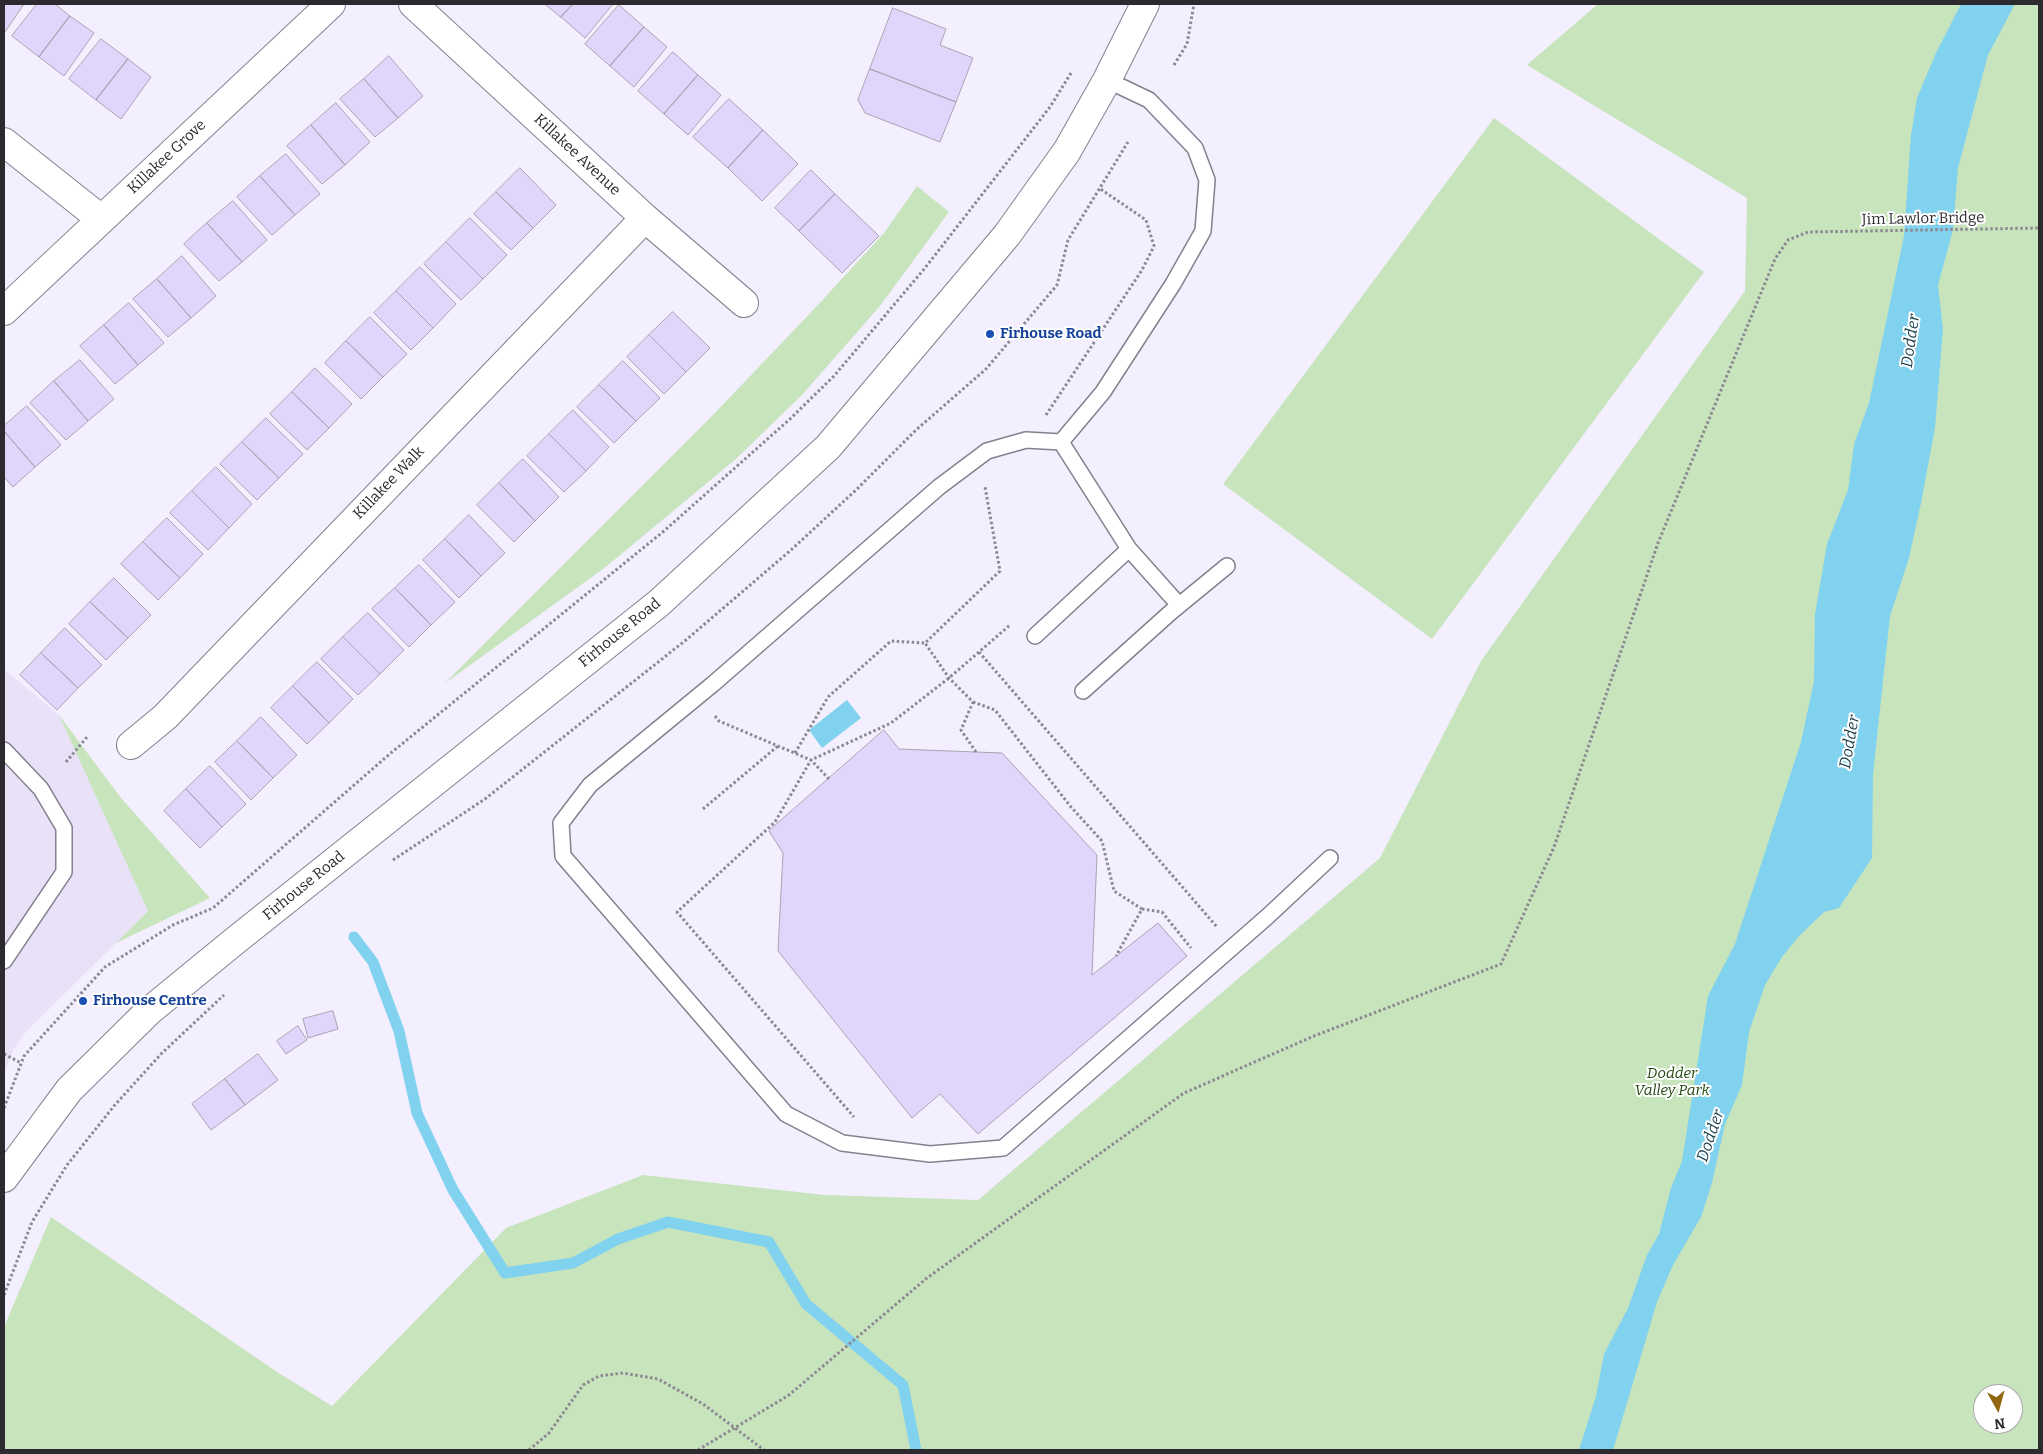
<!DOCTYPE html>
<style>
body{margin:0}
#map{position:relative;width:2043px;height:1454px;overflow:hidden;background:#f3effe;font-family:Bitter,serif}
canvas{display:block}
.frame{position:absolute;inset:0;border:5px solid #2c2a2f;pointer-events:none}
.north{position:absolute;left:1973px;top:1384px;width:50px;height:50px;box-sizing:border-box;background:#fff;border:1px solid #abaaac;border-radius:50%;rotate:173deg;font-size:14px;font-weight:700;line-height:20px;text-align:center;color:#2c2a2f}
.north::after{content:'';display:block;margin:auto;width:18px;height:22px;background:#90660e;clip-path:polygon(50% 0,100% 100%,50% 72%,0 100%)}
</style>
<div id="map">
<canvas width="2043" height="1454"></canvas>
<div class="frame"></div>
<div class="north">N</div>
</div>
<script>
const ctx = document.querySelector('canvas').getContext('2d');
ctx.lineJoin = 'round';
function paint(path, color) { ctx.fillStyle = color; ctx.fill(path, 'evenodd'); }
function stroke(path, color, width, dash) { ctx.strokeStyle = color; ctx.lineWidth = width; ctx.lineCap = dash ? 'butt' : 'round'; ctx.setLineDash(dash || []); ctx.stroke(path); }
function write(font, color, halo, rows, align = 'center') {
  ctx.font = font + ' Bitter,serif'; ctx.lineWidth = 4; ctx.setLineDash([]); ctx.textBaseline = 'middle'; ctx.strokeStyle = halo; ctx.fillStyle = color; for (const [text, x, y, turn = 0] of rows) {
    ctx.save(); ctx.translate(x, y); ctx.rotate((+turn || 0) * Math.PI / 180); ctx.textAlign = isNaN(turn) ? turn : align; if (halo) ctx.strokeText(text, 0, 0); ctx.fillText(text, 0, 0); ctx.restore();
  }
}
const built = new Path2D(`
 M4,669L59,715L148,911L25,1033L13,1050L4,1074Z`);
const green = new Path2D(`
 M1598,4H2039V1450H4V1327L51,1217L277,1372L332,1406L506,1228L643,1175L825,1195L978,1200L1380,858L1481,661L1745,291L1747,198L1527,65ZM1983,1394H2013V1424H1983Z
 M1494,118L1704,272L1432,639L1223,484Z
 M917,186L949,212L880,306L802,395L737,458L607,566L444,684L711,417L816,307L884,233Z
 M59,715L121,798L210,898L116,943L148,911Z`);
const water = new Path2D(`
 M1961,4H2015L1988,55L1958,168L1953,230L1938,285L1943,329L1935,428L1921,503L1909,558L1890,616L1873,774L1872,858L1839,908L1824,912L1799,936L1782,957L1765,985L1749,1032L1742,1085L1725,1124L1712,1183L1701,1217L1673,1265L1657,1302L1613,1450H1579L1596,1396L1604,1354L1628,1308L1647,1255L1659,1234L1671,1188L1682,1161L1708,996L1735,944L1801,742L1814,681L1815,614L1827,544L1848,490L1854,444L1869,403L1904,236L1911,135L1917,98L1936,53Z
 M847,700L861,718L822,748L809,730Z`);
const stream = new Path2D(`
 M354,937L373,962L399,1031L417,1113L453,1190L505,1273L573,1263L618,1239L668,1222L769,1242L806,1304L903,1385L916,1450`);
const building = new Path2D(`
 M4,4H24L5,32L4,31Z
 M37,4H55L70,16L39,57L12,36Z
 M545,4H573L561,17Z
 M573,4H613L585,38L561,17Z
 M619,5L644,27L610,66L585,44Z
 M893,8L946,29L940,45L973,58L956,102L870,69Z
 M70,16L94,33L64,76L39,57Z
 M644,27L667,47L634,87L610,66Z
 M101,39L128,59L96,100L69,79Z
 M673,52L698,75L664,114L638,91Z
 M389,56L423,96L398,118L364,79Z
 M128,59L151,77L121,119L96,100Z
 M870,69L956,102L940,142L865,113L858,100Z
 M698,75L721,95L688,135L664,114Z
 M364,79L398,118L375,137L340,99Z
 M729,99L763,130L728,168L693,137Z
 M336,103L370,142L345,165L311,125Z
 M311,125L345,165L322,184L287,146Z
 M763,130L798,164L762,201L728,168Z
 M286,154L320,194L295,215L260,176Z
 M520,168L556,205L533,228L496,192Z
 M811,170L835,194L799,231L775,208Z
 M260,176L295,215L272,235L237,197Z
 M496,192L533,228L511,250L474,214Z
 M835,194L879,236L842,273L799,231Z
 M233,201L267,240L242,262L207,223Z
 M470,218L507,255L483,279L446,242Z
 M207,223L242,262L219,281L184,244Z
 M446,242L483,279L461,300L424,264Z
 M182,256L216,296L191,318L157,279Z
 M420,267L456,304L433,328L396,291Z
 M157,279L191,318L168,337L133,299Z
 M396,291L433,328L411,350L374,313Z
 M129,303L164,343L138,365L104,325Z
 M673,312L710,348L686,372L649,335Z
 M370,317L407,354L383,377L346,341Z
 M104,325L138,365L115,384L80,346Z
 M649,335L686,372L664,394L627,357Z
 M346,341L383,377L361,399L325,363Z
 M80,360L114,399L88,421L54,381Z
 M623,361L660,398L636,421L599,385Z
 M315,368L352,404L329,428L292,392Z
 M54,381L88,421L66,440L30,403Z
 M599,385L636,421L614,443L577,407Z
 M292,392L329,428L307,450L270,414Z
 M27,406L61,445L35,467L4,431V426Z
 M573,410L609,447L586,471L549,434Z
 M266,418L303,454L279,478L242,442Z
 M4,431L35,467L13,487L4,477Z
 M549,434L586,471L564,492L527,456Z
 M242,442L279,478L257,500L220,464Z
 M523,459L559,497L535,521L499,483Z
 M216,467L252,504L229,528L192,491Z
 M499,483L535,521L514,542L477,505Z
 M192,491L229,528L208,550L170,513Z
 M469,515L505,553L481,576L445,539Z
 M167,518L203,554L180,578L143,542Z
 M445,539L481,576L459,598L423,560Z
 M143,542L180,578L158,600L121,564Z
 M419,565L455,602L431,625L395,588Z
 M114,578L151,615L128,638L90,602Z
 M395,588L431,625L409,647L372,609Z
 M90,602L128,638L106,660L69,624Z
 M368,613L404,650L380,674L343,637Z
 M65,628L102,665L78,688L41,653Z
 M343,637L380,674L358,695L321,659Z
 M41,653L78,688L57,710L20,675Z
 M317,662L353,699L329,723L293,686Z
 M293,686L329,723L307,744L271,708Z
 M261,717L297,755L273,778L237,741Z
 M884,730L899,749L1002,753L1097,855L1092,975L1158,923L1187,956L978,1134L940,1094L912,1118L778,951L783,853L769,831Z
 M237,741L273,778L251,800L215,762Z
 M210,766L246,804L222,827L186,789Z
 M186,789L222,827L200,848L164,811Z
 M333,1011L338,1029L308,1038L303,1019Z
 M298,1026L307,1040L286,1054L277,1041Z
 M258,1054L278,1080L245,1105L225,1079Z
 M225,1079L245,1105L211,1130L192,1104Z`);
const path = new Path2D(`
 M1174,65L1187,44L1194,4
 M1046,415L1142,270L1154,246L1146,220L1099,188
 M979,652L1217,927
 M973,702L995,710L1071,807L1102,841L1114,891L1142,909L1116,956
 M715,716L719,721L811,760L891,723L949,678L1010,625
 M976,752L961,730L973,702L949,678L925,643L1000,571L985,487
 M795,753L828,697L891,641L925,643
 M66,762L87,737
 M829,779L811,760L775,822L677,912L854,1117
 M703,809L778,746
 M393,860L485,799L686,640L791,550L856,490L916,430L986,369L1057,285L1068,240L1128,142
 M1142,909L1162,912L1191,948
 M4,1054L21,1063
 M4,1108L24,1056L105,967L173,925L213,908L392,752L664,531L790,419L834,376L925,268L1050,107L1071,73
 M4,1295L32,1222L67,1165L114,1106L161,1054L224,995
 M529,1450L549,1433L583,1385L599,1376L623,1373L658,1379L703,1404L764,1450
 M698,1450L789,1395L927,1278L1184,1093L1314,1036L1501,964L1554,847L1658,543L1775,259L1788,240L1808,232L2039,228`);
const service = new Path2D(`
 M1107,80L1149,100L1195,148L1207,180L1203,231L1173,284L1103,392L1061,442L1026,440L987,451L939,487L713,684L590,785L561,823L563,856L786,1114L842,1143L930,1154L1003,1148L1268,916L1330,858
 M1061,442L1129,549L1179,605
 M1035,636L1129,549
 M1083,691L1171,612L1227,566
 M4,750L41,789L64,828V872L4,961`);
const minor = new Path2D(`
 M413,4L645,218L744,303
 M4,142L101,219
 M4,311L331,4
 M131,745L165,717L645,218`);
const secondary = new Path2D(`
 M4,1178L69,1090L148,1012L236,940L659,603L828,447L1007,235L1067,151L1107,80L1145,4`);
const markers = [
 [990,334,5,"#1a4fb4"],
 [83,1001,5,"#1a4fb4"]
];
const streetNames = [
 ["Killakee Avenue",577,155,43],
 ["Killakee Grove",167,157,-43],
 ["Jim Lawlor Bridge",1923,219,-1],
 ["Killakee Walk",389,483,-46],
 ["Firhouse Road",620,633,-39],
 ["Firhouse Road",304,886,-39]
];
const transitNames = [
 ["Firhouse Road",1000,334],
 ["Firhouse Centre",93,1001]
];
const parkNames = [
 ["Dodder",1672,1074],
 ["Valley Park",1672,1091]
];
const waterNames = [
 ["Dodder",1911,341,-82],
 ["Dodder",1850,742,-80],
 ["Dodder",1711,1136,-71]
];
paint(built, '#e8e1f7');
paint(green, '#c8e4bd');
paint(water, '#81d2ee');
stroke(stream, '#81d2ee', 11);
paint(building, '#e1d5fb');
stroke(building, '#a8a4b2', 1);
stroke(service, '#84808d', 18);
stroke(minor, '#84808d', 30);
stroke(secondary, '#84808d', 30);
stroke(path, '#8b8892', 3, [2.5, 2.5]);
stroke(service, '#fff', 15);
stroke(minor, '#fff', 28);
stroke(secondary, '#fff', 28);
for (const [x, y, r, color] of markers) { const dot = new Path2D(); dot.arc(x, y, r, 0, 2 * Math.PI); ctx.fillStyle = color; ctx.fill(dot); stroke(dot, '#fff', 2); }
write('15px', '#2c2a2f', '#fff', streetNames);
write('bold 15px', '#164399', '#fff', transitNames, 'left');
write('italic 15px', '#234910', '#fff', parkNames);
write('italic 16px', '#193e4b', '#fff', waterNames);
</script>
